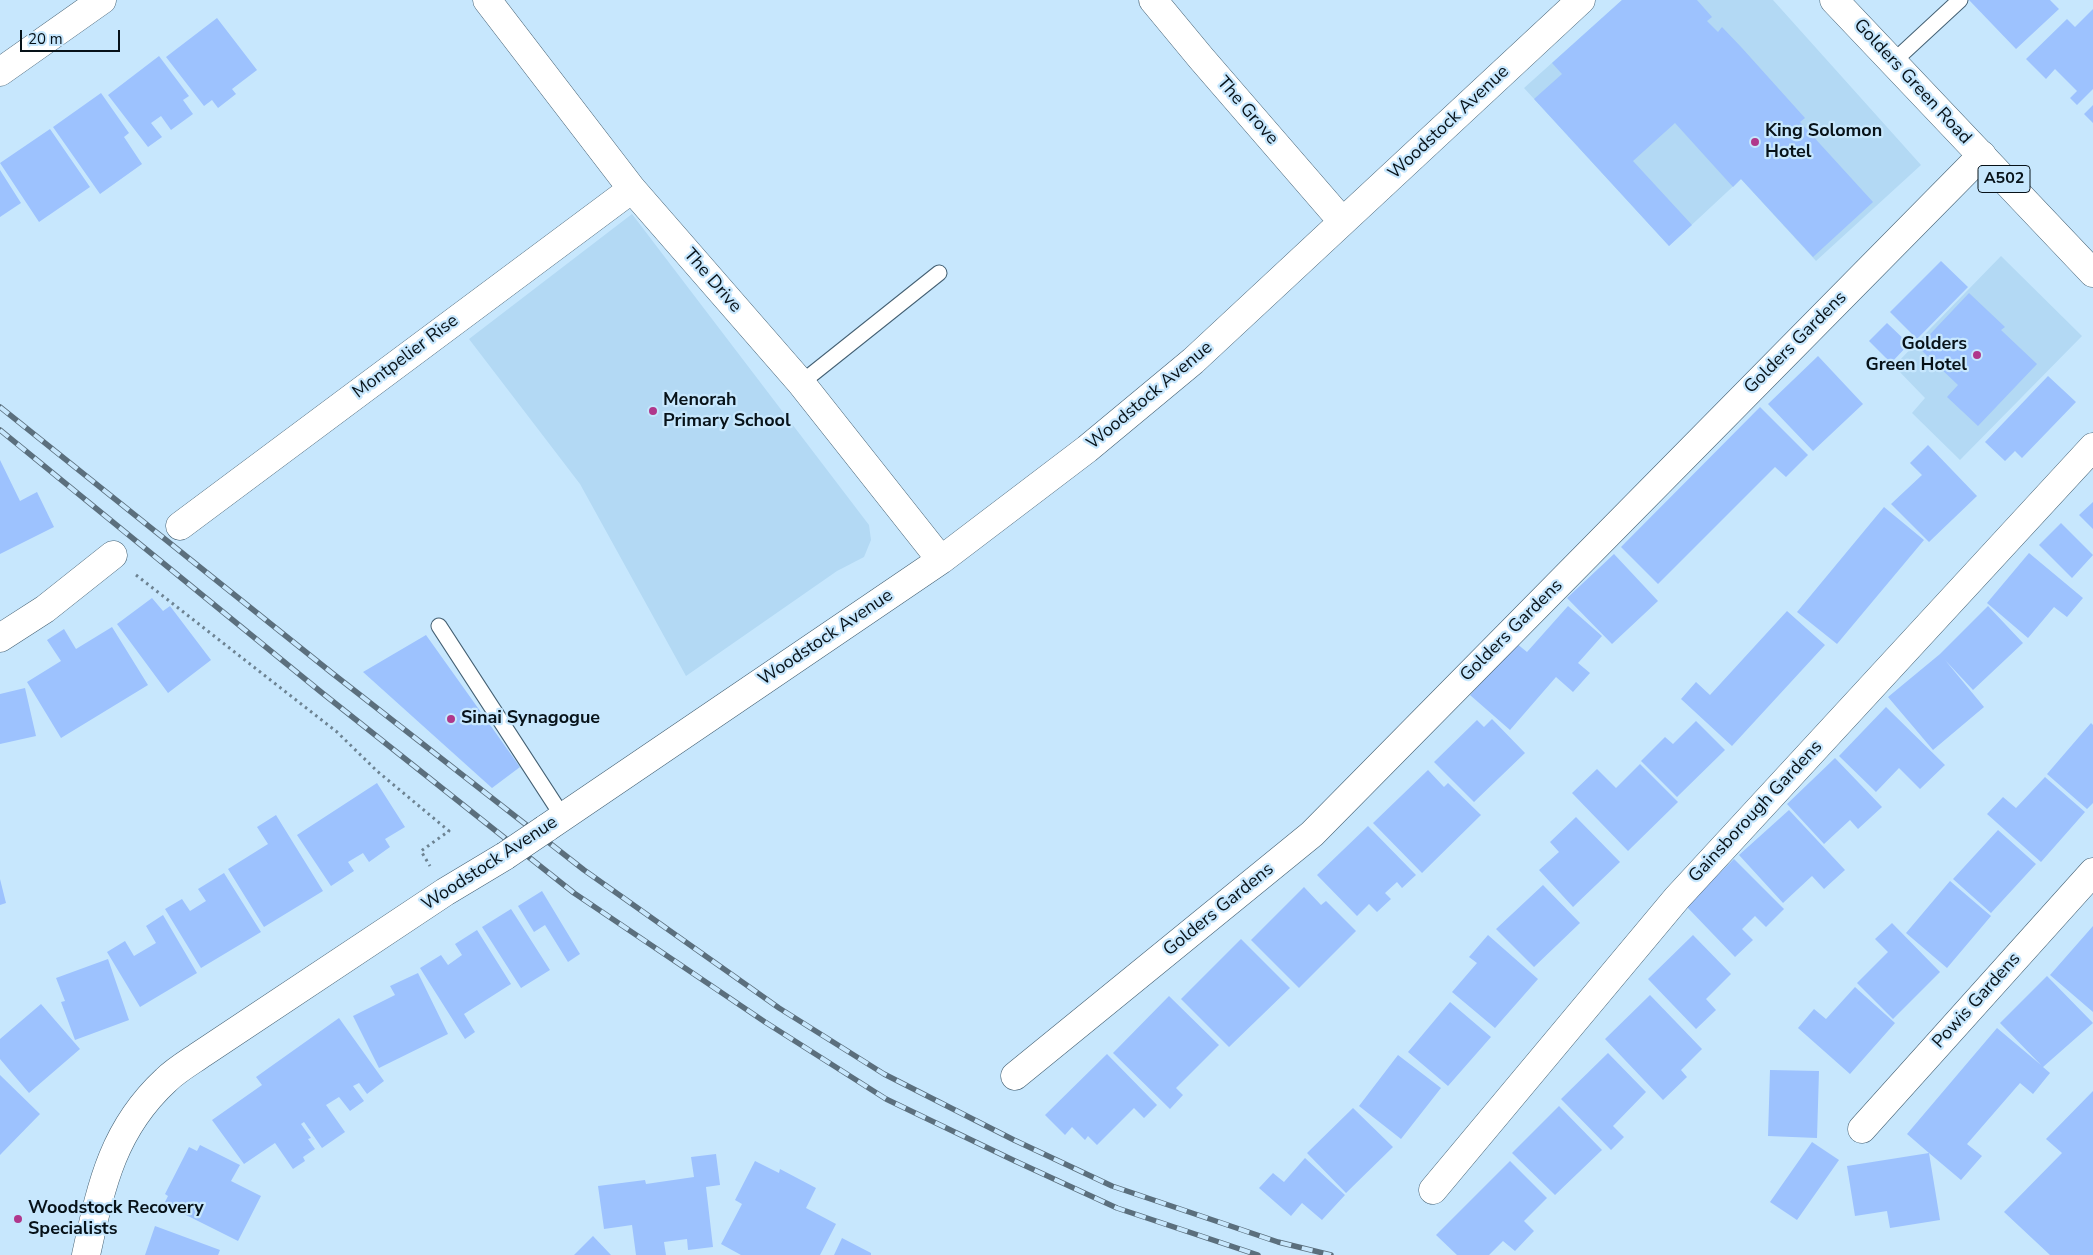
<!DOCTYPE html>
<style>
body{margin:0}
#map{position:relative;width:2093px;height:1255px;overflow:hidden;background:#c7e7fd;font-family:"Nunito Sans",sans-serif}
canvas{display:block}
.scale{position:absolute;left:20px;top:30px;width:100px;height:22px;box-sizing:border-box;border:2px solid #071219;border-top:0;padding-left:6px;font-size:15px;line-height:18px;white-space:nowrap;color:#071219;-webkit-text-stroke:4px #c7e7fd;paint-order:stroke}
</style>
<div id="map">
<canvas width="2093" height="1255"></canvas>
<div class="scale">20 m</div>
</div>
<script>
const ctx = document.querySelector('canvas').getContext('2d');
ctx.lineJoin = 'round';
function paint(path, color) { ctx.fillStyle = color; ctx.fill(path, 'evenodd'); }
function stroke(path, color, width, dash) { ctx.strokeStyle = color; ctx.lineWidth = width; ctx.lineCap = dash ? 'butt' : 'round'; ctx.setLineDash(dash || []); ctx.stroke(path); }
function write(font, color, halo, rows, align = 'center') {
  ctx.font = font + ' "Nunito Sans",sans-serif'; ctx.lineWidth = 4.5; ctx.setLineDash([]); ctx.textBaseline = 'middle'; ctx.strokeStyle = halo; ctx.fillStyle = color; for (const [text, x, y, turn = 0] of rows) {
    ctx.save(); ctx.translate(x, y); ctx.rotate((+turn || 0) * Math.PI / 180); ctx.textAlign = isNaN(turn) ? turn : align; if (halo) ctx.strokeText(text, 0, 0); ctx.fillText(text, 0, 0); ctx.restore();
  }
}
const built = new Path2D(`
 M1622,0H1773L1921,165L1816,261L1741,179L1669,246L1524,88Z
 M632,214L869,525L871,540L864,557L837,571L686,676L580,484L469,339Z
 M2001,256L2082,336L1960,460L1912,413L1925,398L1894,366Z`);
const building = new Path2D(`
 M1622,0H1697L1712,17L1707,21L1718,32L1722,27L1742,48L1805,118L1800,122L1873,202L1813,257L1741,179L1733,187L1675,123L1633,161L1692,225L1669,246L1534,99L1562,74L1552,63Z
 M1969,0H2050L2059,9L2016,49Z
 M2093,9V89L2077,105L2070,98L2077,91L2055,69L2046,79L2026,59L2067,19L2075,27Z
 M217,18L257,70L232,89L236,94L218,108L212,100L204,106L166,57Z
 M159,56L189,96L183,100L193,114L171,130L161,116L151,123L162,137L148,147L108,95Z
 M101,93L129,133L124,137L142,164L100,194L53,127Z
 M2093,105V123L2084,114Z
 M50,129L90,187L39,222L0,163Z
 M0,170L21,203L0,217Z
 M1941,261L1968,287L1917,339L1890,312Z
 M1969,293L2005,327L2001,330L2037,364L1978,426L1947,397L1958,385L1918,347Z
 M1887,323L1909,344L1891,363L1869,341Z
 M1818,356L1863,404L1813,451L1768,404Z
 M2048,376L2076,402L2022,458L2015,451L2005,461L1985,442Z
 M1760,407L1808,455L1786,477L1775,467L1658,584L1621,547Z
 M1928,445L1977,496L1929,542L1891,504L1922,475L1910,463Z
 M0,460L20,501L37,492L54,527L0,554Z
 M2093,502V529L2079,515Z
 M1884,507L1924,540L1837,644L1797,612Z
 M2061,523L2093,555L2072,578L2039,545Z
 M2029,553L2083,598L2067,617L2054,607L2028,638L1987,603Z
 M1614,554L1658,601L1612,644L1567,598Z
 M152,598L163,611L170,606L211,660L168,693L117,624Z
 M1568,606L1602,636L1578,663L1590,673L1573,692L1556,677L1510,730L1470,695L1516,643L1527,652Z
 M1988,606L2023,643L1973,690L1945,660L1984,707L1933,750L1888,697L1940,654Z
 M1787,611L1825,645L1732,746L1681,699L1696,682L1710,695Z
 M112,627L148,685L61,738L27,682L61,661L47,640L64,629L76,649Z
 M426,635L520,767L492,788L363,672Z
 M25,688L36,736L0,744V694Z
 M1886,707L1945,765L1920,789L1899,768L1876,792L1839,756Z
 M1492,719L1525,753L1474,802L1434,762L1477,720L1484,727Z
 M1696,721L1725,750L1677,797L1641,761L1665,737L1673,744Z
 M2091,723L2093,725V803L2087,809L2047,774Z
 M1835,758L1882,807L1858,829L1850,820L1824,844L1787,804Z
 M1640,764L1678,802L1628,851L1572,793L1597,769L1616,788Z
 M1428,770L1444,787L1448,783L1481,815L1422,873L1373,823Z
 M2045,777L2085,812L2041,862L1987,814L2003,797L2016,808Z
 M377,783L405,827L385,839L390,847L369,862L363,853L348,862L354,871L331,886L297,835Z
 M1789,810L1845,870L1824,889L1812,876L1783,903L1739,855Z
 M276,815L323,891L264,927L228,869L268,844L257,827Z
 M1576,817L1620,862L1573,907L1539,870L1559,852L1550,842Z
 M1368,826L1416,875L1402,888L1397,882L1385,893L1391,899L1377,912L1369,904L1357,916L1317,875Z
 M1998,830L2036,864L1991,913L1953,879Z
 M1734,859L1784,909L1766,927L1755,916L1742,929L1753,940L1735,957L1686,906Z
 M224,873L261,932L201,968L165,909L182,899L190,911L206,901L198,889Z
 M0,879L6,903L0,905Z
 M1950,881L1991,916L1947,968L1906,933Z
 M1543,885L1580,923L1534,967L1496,929Z
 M1304,887L1321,905L1326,901L1356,931L1299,988L1251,940Z
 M542,891L580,954L568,962L545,925L534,932L518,906Z
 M511,909L550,970L521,988L482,927Z
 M163,915L197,973L140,1007L107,952L125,941L134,956L156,943L146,926Z
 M1892,923L1940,972L1893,1019L1857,983L1888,952L1875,939Z
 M2093,926V1012L2050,975Z
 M477,930L511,984L464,1014L475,1032L465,1039L420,968L441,955L448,965L462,955L455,944Z
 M1488,935L1538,979L1495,1028L1452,992L1477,963L1469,957Z
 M1693,935L1731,974L1706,999L1716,1010L1696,1029L1648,979Z
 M1241,939L1290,988L1229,1047L1181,999Z
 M108,959L129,1020L75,1040L61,1002L65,1001L56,978Z
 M418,973L448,1034L379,1068L353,1016L395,995L390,986Z
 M2047,976L2093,1023L2043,1067L2050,1073L2033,1094L2020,1083L1967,1144L1982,1156L1961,1180L1929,1153L1940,1220L1890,1228L1887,1211L1855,1216L1847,1166L1929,1153L1907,1134L1997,1028L2041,1065L2000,1023Z
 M1855,987L1895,1023L1850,1074L1798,1028L1814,1009L1826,1019Z
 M1650,995L1702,1049L1681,1070L1687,1077L1663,1100L1605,1039Z
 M1169,996L1219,1045L1176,1088L1183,1095L1170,1109L1113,1053Z
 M1450,1002L1491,1037L1448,1086L1408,1052Z
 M41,1004L80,1049L29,1093L0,1059V1039Z
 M339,1018L384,1081L367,1094L359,1083L353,1086L364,1101L350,1111L339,1097L326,1105L345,1132L322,1148L304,1122L301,1124L311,1138L308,1139L315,1149L303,1157L305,1161L293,1169L275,1143L244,1164L212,1120L262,1085L256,1077Z
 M1608,1053L1646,1092L1613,1126L1624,1137L1611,1150L1561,1099Z
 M1107,1054L1157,1105L1144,1118L1134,1108L1097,1145L1088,1136L1085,1140L1072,1127L1065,1135L1045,1115Z
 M1398,1055L1441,1088L1401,1139L1359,1106Z
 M1770,1070L1819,1071L1817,1138L1768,1136Z
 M0,1075L40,1114L0,1155Z
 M2093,1091V1255H2050L2004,1212L2062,1153L2046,1139Z
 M1559,1106L1602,1150L1555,1195L1512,1153Z
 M1353,1108L1393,1147L1346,1193L1307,1153Z
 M1812,1142L1839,1160L1797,1220L1770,1202Z
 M200,1145L240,1165L231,1181L261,1196L238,1241L164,1204L168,1196L165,1194L189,1147L197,1151Z
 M716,1154L720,1185L706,1187L713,1247L688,1250L687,1239L664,1242L666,1255H636L632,1225L604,1229L598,1186L645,1180L646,1184L694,1177L691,1157Z
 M1305,1158L1345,1195L1322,1220L1302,1203L1291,1216L1259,1188L1273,1173L1284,1182Z
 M755,1161L779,1173L780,1169L816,1188L806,1208L836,1224L820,1255H741L721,1244L742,1204L735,1200Z
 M1510,1161L1547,1198L1524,1221L1534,1231L1515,1251L1503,1241L1489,1255H1457L1436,1235Z
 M155,1226L220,1250L218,1255H145Z
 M593,1236L611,1255H574Z
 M842,1238L871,1253V1255H834Z`);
const path = new Path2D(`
 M136,575L337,732L377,771L449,831L421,851L430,866`);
const service = new Path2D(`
 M1893,62L1960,0
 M801,383L939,273
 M439,626L563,817`);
const minor = new Path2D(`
 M487,0L632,189L801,383L941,560
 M1153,0L1201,58L1342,221
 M0,72L102,0
 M180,526L632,189
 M0,638L45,609L113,555
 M545,829L941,560L1087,449L1193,361L1581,0
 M1015,1076L1312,834L1982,155
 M1862,1129L2093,872
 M1433,1190L1677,898L2093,447
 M86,1255C101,1187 112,1130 166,1080C176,1070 190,1062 203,1053L445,892L505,856`);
const primary = new Path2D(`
 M1834,0L2093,273`);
const rail = new Path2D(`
 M0,407L332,673L584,870L779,1008L884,1074L1014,1140L1112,1186L1278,1242L1331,1255
 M0,430L321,692L574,893L765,1022L886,1099L1015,1161L1117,1208L1258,1255`);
const minorBridge = new Path2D(`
 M505,856L545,829`);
const markers = [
 [1755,142,5,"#b0378b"],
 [1977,355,5,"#b0378b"],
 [653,411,5,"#b0378b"],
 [451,719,5,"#b0378b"],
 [18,1219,5,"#b0378b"]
];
const shields = [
 [2004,179,52]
];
const shieldNames = [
 ["A502",2004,179]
];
const streetNames = [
 ["Golders Green Road",1912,82,47],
 ["The Grove",1247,111,49],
 ["Woodstock Avenue",1449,123,-43],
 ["The Drive",712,281,49],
 ["Golders Gardens",1796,343,-45],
 ["Montpelier Rise",406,357,-37],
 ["Woodstock Avenue",1150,396,-40],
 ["Golders Gardens",1512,631,-45],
 ["Woodstock Avenue",826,638,-34],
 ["Gainsborough Gardens",1756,812,-47],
 ["Woodstock Avenue",490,864,-33],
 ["Golders Gardens",1219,910,-39],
 ["Powis Gardens",1977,1001,-48]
];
const poiNames = [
 ["King Solomon",1765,132],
 ["Hotel",1765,153],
 ["Golders",1967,345,"right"],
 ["Green Hotel",1967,366,"right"],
 ["Menorah",663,401],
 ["Primary School",663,422],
 ["Sinai Synagogue",461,719],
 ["Woodstock Recovery",28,1209],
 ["Specialists",28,1230]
];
paint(built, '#b3d9f4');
paint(building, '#9dc2fe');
stroke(service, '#446073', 17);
stroke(minor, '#446073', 29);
stroke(primary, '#446073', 29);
stroke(path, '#6d8392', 3, [2.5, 4]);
stroke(service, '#fff', 15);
stroke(minor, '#fff', 28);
stroke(primary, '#fff', 28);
stroke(rail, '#5b6f7d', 5.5);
stroke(rail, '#c7e7fd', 4, [11]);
stroke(minorBridge, '#446073', 29, []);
stroke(minorBridge, '#fff', 28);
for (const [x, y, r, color] of markers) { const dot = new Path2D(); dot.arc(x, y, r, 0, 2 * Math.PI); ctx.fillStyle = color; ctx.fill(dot); stroke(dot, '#c7e7fd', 2); }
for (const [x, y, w] of shields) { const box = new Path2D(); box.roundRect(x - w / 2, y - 13.5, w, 27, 4); ctx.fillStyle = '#c7e7fd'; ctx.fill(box); stroke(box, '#071219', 1); }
write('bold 16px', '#071219', null, shieldNames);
write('18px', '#071219', '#c7e7fd', streetNames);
write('bold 18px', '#071219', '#c7e7fd', poiNames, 'left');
</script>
